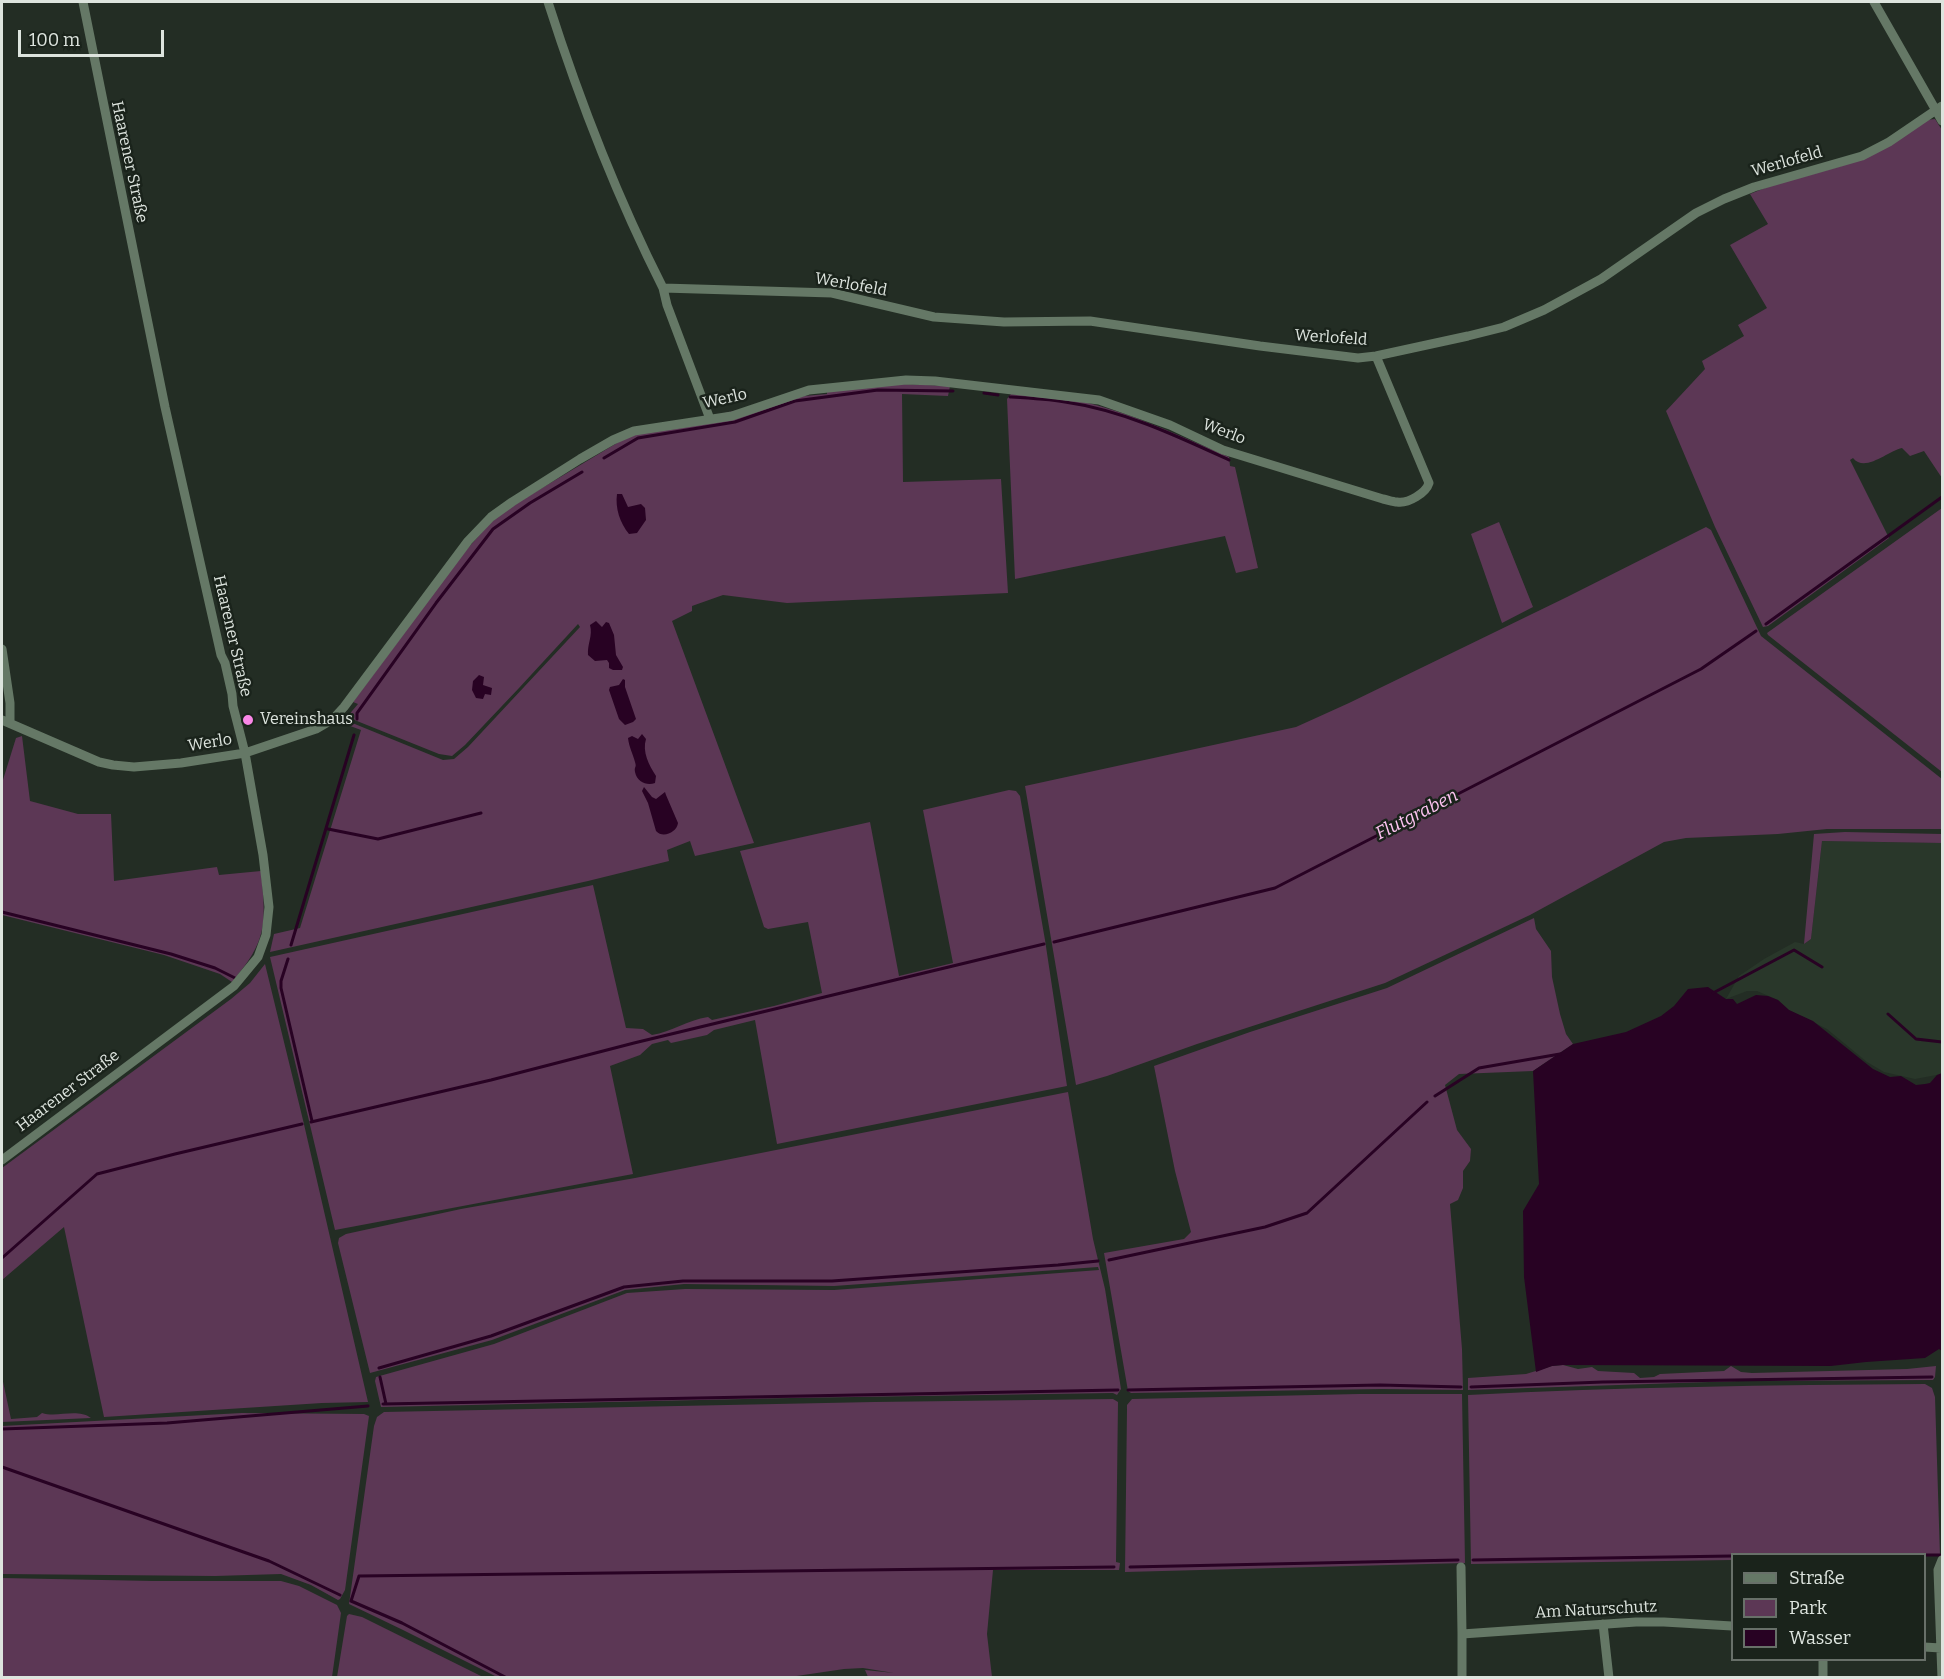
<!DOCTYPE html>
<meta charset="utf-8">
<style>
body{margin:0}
#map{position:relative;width:1944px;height:1679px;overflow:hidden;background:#232d24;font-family:Bitter,serif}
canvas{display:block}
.frame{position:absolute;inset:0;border:3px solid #dde4de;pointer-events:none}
.legend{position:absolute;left:1731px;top:1553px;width:195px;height:108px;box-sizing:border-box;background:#1a231b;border:2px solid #687069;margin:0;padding:8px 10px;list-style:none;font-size:18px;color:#dde4de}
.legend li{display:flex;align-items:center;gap:12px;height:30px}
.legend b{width:30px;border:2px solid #687069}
.scale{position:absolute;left:18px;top:30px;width:146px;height:27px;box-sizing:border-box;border:3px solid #dde4de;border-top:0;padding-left:8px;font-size:18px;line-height:21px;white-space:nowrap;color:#dde4de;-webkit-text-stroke:4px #1a231b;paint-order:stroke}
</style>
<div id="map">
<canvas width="1944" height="1679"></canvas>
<div class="frame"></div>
<ul class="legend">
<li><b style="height:8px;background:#657866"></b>Straße</li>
<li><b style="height:16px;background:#5c3755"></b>Park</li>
<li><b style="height:16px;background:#280223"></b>Wasser</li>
</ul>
<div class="scale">100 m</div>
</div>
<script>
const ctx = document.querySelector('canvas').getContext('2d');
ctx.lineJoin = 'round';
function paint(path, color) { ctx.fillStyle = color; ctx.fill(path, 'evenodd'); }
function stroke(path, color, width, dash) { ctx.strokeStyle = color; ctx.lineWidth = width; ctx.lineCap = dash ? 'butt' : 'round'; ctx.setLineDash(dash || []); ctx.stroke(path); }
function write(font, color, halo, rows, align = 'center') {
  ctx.font = font + ' Bitter,serif'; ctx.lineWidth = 5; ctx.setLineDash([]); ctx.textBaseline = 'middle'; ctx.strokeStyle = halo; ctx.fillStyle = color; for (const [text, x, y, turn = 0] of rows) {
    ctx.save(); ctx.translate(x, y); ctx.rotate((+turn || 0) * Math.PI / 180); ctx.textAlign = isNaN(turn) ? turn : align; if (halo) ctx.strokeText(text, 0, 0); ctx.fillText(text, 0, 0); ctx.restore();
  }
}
const built = new Path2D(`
 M1822,841L1942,843V1074L1915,1079L1884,1072L1867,1062L1827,1029L1789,1010L1778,1000L1757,991H1747L1726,999L1739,976L1764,959L1795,942L1804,944L1811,939Z`);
const green = new Path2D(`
 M1935,119L1942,130V478L1924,451L1910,456L1902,448C1888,451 1865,473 1853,458L1850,460L1889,538L1768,626L1763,627L1715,527L1666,411L1705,369L1702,361L1744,336L1738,325L1767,308L1730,245L1768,224L1750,194L1770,186L1841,166L1926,120Z
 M902,384L950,386L948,396L902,394L903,482L1001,479L1008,593L787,603L723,595L692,606V611L672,621L754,843L695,856L690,841L667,850L669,861L588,881L270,952L274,934L300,928L361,730L342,723L345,720L443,760L454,759L468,747L580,627L578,624L519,688L465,745L452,756L439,754L347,717L358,704L353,702L461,556L490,523L512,506L622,440L635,434L793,397L827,394V390Z
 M1011,394C1033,396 1055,396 1076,400C1130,412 1180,436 1229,457L1230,466L1235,467L1258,568L1236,573L1225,536L1015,579L1007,399Z
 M1942,508V772L1768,635L1767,633Z
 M1499,522L1533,607L1502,623L1471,534Z
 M1706,527L1711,530L1761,636L1942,779V829H1827L1778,834L1686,838L1664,842L1530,915L1385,983L1197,1044L1107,1076L1076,1085L1025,786L1296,727L1349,703L1567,597Z
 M22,736L30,801L78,814H111L114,881L217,867L219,875L261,871C266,924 268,940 232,982L220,974L164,955L2,915V783L16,738Z
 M1009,790L1016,791L1020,796L1045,940L1067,1086L777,1144L755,1020L714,1030L707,1035L671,1043L668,1040L652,1044L640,1055L610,1066L633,1174L335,1230L270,957L593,885L626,1028L643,1029L652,1035C672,1032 687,1020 708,1017L712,1020L774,1006L822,993L808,922L768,929L764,927L740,851L870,822L899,976L953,963L923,810Z
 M1845,832L1942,834V843L1822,841L1811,939L1804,944L1814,834Z
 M1534,918L1536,929L1551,951L1552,977L1560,1014L1566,1034L1573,1044L1533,1071L1459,1074L1445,1085L1457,1130L1471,1149L1470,1161L1463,1171V1188L1458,1200L1450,1204L1462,1349L1463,1390L1382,1389L1131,1393L1128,1391L1104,1253L1184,1239L1191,1232L1175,1171L1154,1066L1250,1032L1387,988Z
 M265,964L303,1120L368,1402L322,1403L104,1417L64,1227L2,1280V1168L231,999L250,983Z
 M1068,1092L1093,1239L1105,1289L1121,1389L1117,1395L1113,1393L791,1398L381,1407L375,1381L376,1377L494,1344L627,1293L685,1289L834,1290L1099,1270L1098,1267L834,1286L684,1284L625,1290L492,1340L370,1373L338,1243L339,1238L346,1234L461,1209L635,1178Z
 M1563,1365L1578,1369L1592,1367L1598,1371L1634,1373L1640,1378L1654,1377L1660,1374L1724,1371L1731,1366L1741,1372L1752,1373L1907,1369L1936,1366L1935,1377L1933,1380L1739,1381L1468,1390V1378L1526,1374L1552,1366Z
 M2,1377L11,1419L37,1417L42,1413C57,1418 77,1408 91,1418L2,1422Z
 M1925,1384L1932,1388L1935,1397L1940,1556H1925L1924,1554H1732V1560L1471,1564L1468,1395C1620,1387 1772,1385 1925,1384Z
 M1359,1394H1462L1465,1563L1125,1572L1127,1409V1405L1132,1399Z
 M1113,1399L1118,1402L1116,1562L1120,1563L1119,1570H993L987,1634L992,1677H868L865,1670L894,1673L863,1668L844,1669L783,1678L497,1677L403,1630L349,1604L374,1426L377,1417L384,1412L874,1402Z
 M242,1413L364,1414L369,1416L345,1590L340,1599L338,1600L311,1585L281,1574L215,1576L2,1574V1426Z
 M2,1578L153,1581H281L299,1586L337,1605L341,1613L332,1677H2Z
 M349,1614L362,1617L483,1677H337L347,1616Z`);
const water = new Path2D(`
 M617,494H622L628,507L641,504L645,508L646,520L637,533L629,534C620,523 615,508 617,494Z
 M596,621L602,627L606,622L609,623L614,635L616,655L623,667L622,670H613L609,668V663L607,660L595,661L588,655C587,644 593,636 590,625Z
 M479,675L484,677L483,685L492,688L491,695L485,694L483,699L476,698L472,690L473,681Z
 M623,679L625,680V687L636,719L633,722L625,725L619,719L609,690L610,687L619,685Z
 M642,734L646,739C642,752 649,765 656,776L655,783C647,786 637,782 635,772C634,766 637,768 635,762C633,754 629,747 628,738L632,736L638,739Z
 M644,787L652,797L656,799L665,792L666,795L678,823C677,832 663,839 656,831L648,803L642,791Z
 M1708,987L1726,999H1733L1737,1004L1756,995L1768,996L1778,1000L1789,1010L1813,1021L1873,1069L1890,1077L1901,1076L1916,1085L1925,1084L1930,1083L1937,1075L1942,1073V1351L1939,1349L1925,1358L1866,1362L1831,1366L1563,1365L1552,1366L1536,1372L1524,1277L1523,1211L1539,1184L1533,1071L1573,1044L1626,1032L1661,1016L1674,1006L1688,989Z`);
const stream = new Path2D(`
 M984,393L998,395
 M1010,397C1028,398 1047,399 1065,402C1122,410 1177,436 1229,460
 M604,458L638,438L735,422L795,401L878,390L953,391
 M1766,624L1942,497
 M357,719V713L436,603L493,529L530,503L582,472
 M328,829L378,839L481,813
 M2,912L171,954L215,968L237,979
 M1054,942L1275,888L1701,669L1756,631
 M291,945L354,735
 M288,959L281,981V988L312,1121
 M1713,993L1794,950L1822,967
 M1888,1014L1916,1039L1942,1042
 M1435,1096L1479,1068L1560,1054
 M311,1122L491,1080L634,1043L1044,944
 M2,1258L97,1174L175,1154L302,1124
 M1109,1260L1265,1227L1307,1213L1427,1102
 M379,1368L491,1336L624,1287L683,1281H832L1058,1265L1098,1261
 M380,1377L386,1404
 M1471,1387L1603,1382L1932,1377
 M1128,1390L1380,1385L1461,1387
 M383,1404L1118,1390
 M2,1429L167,1423L368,1406
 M2,1467L269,1561L340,1595
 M1924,1555H1940
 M1473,1560L1732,1556
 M1130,1567L1458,1560
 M507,1678L402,1623L351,1601L359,1576L1114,1567`);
const street = new Path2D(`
 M548,2C579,99 617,197 663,288L832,293L934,317L1004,322L1090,321L1260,346L1358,358L1376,356L1468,336L1504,327L1544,310L1601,279L1696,213L1724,199L1754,187L1862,156L1889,142L1942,106
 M1874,2L1942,121
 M663,288L667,305L710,419
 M2,649L10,703V723
 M2,720L99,762L113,765L134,767L181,763L245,753L316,729L333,719L344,707L468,541L491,517L512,502L580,459L613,440L634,431L732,416L809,390L906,380L935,381L1099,400L1170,425L1223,450L1383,499C1388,500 1393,502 1397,502C1408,504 1426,493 1429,483L1376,356
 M2,1160L234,986L258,957L266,935L269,907L263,855L245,753L233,706L232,694L225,663L221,655L165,407L83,2
 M1461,1567L1462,1634
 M1603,1624L1609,1678
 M1924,1647L1941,1648
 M1462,1678V1634L1636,1622H1664L1732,1626
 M1823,1678V1660
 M1942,1678L1938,1570L1942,1560`);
const markers = [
 [248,720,6,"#fa87e7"]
];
const streetNames = [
 ["Haarener Straße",129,162,78],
 ["Werlofeld",1787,162,-16],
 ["Werlofeld",851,285,10],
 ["Werlofeld",1331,338,4],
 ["Werlo",725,399,-13],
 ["Werlo",1224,432,21],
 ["Haarener Straße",232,636,77],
 ["Werlo",210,743,-9],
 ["Haarener Straße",68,1091,-37],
 ["Am Naturschutz",1596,1610,-3]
];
const poiNames = [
 ["Vereinshaus",260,720]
];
const waterNames = [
 ["Flutgraben",1417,815,-27]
];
paint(built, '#29372a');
paint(green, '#5c3755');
paint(water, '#280223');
stroke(stream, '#280223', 3);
stroke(street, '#657866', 9);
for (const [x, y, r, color] of markers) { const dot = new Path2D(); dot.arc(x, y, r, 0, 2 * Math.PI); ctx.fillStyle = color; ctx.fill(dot); stroke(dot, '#1a231b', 2); }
write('16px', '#dde4de', '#1a231b', streetNames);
write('16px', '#dde4de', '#1a231b', poiNames, 'left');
write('italic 18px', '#fdc3f1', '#1a231b', waterNames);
</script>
